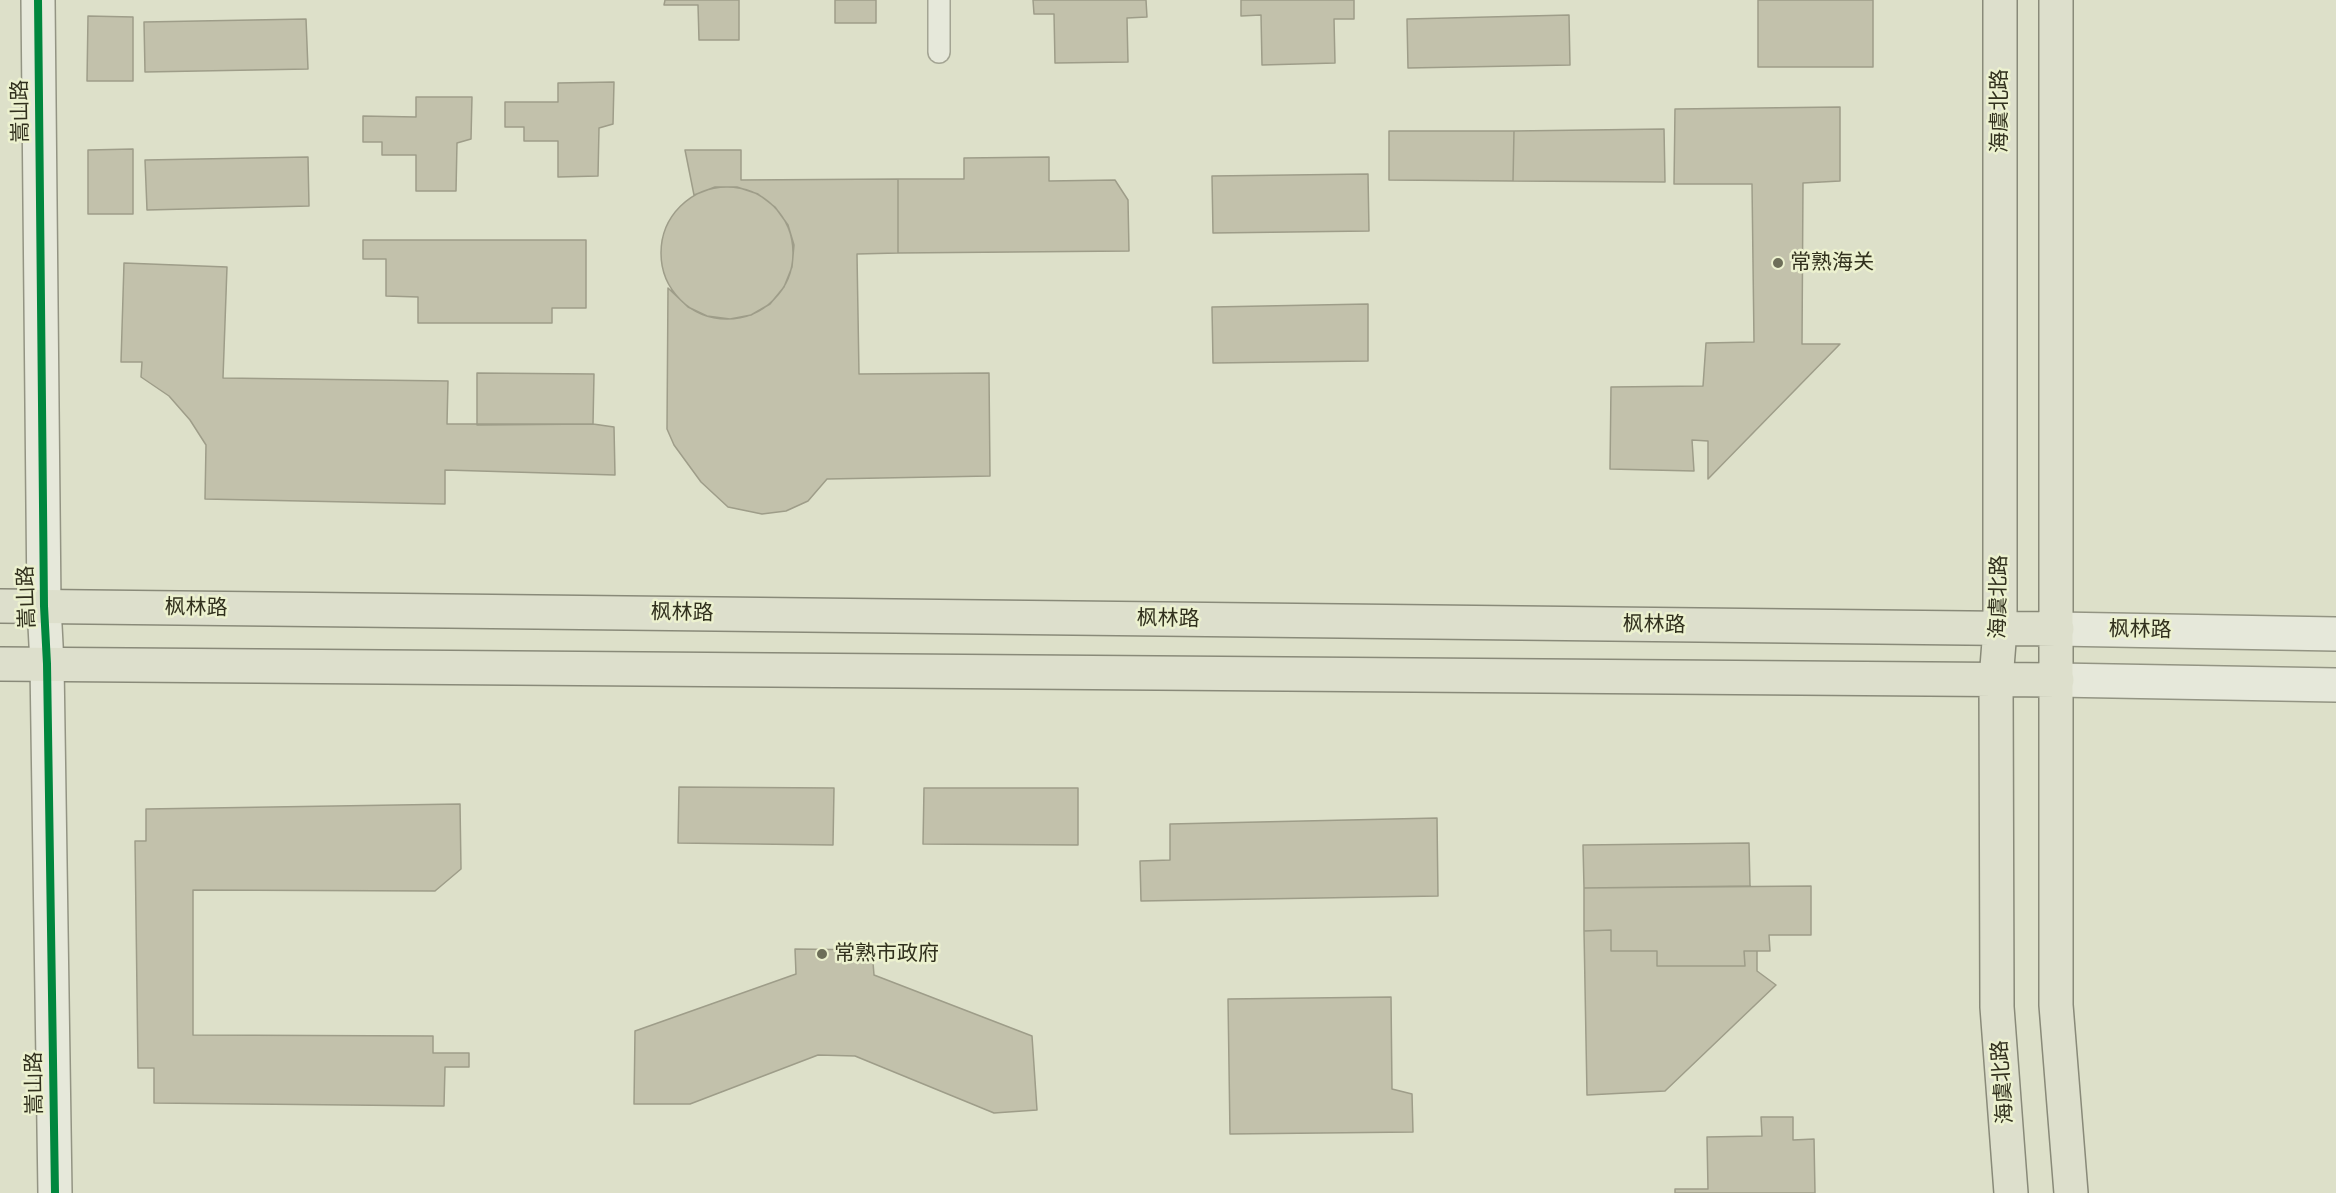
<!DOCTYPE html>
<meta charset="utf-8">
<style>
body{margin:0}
canvas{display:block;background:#dde0c9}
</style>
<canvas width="2336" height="1193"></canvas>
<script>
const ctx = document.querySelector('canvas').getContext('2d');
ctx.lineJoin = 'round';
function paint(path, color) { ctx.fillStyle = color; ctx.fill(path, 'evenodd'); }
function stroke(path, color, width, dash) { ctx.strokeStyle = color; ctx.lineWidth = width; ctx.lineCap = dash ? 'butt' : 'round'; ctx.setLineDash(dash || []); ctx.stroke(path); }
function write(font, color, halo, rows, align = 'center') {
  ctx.font = font + ' "Zilla Slab","Noto Sans SC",serif'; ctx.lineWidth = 5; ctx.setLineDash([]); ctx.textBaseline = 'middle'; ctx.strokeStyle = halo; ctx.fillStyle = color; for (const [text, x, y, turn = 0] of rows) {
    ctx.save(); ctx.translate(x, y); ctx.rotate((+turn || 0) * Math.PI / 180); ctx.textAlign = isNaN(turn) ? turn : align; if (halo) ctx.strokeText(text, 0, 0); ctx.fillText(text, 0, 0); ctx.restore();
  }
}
const building = new Path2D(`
 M665,0H739V40H699L698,5H664Z
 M835,0H876V23H835Z
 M1033,0H1146L1147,17L1127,18L1128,62L1055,63L1054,14H1034Z
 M1241,0H1354V19H1334L1335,63L1262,65L1261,15L1241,16Z
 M1758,0H1873V67H1758Z
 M1569,15L1570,65L1408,68L1407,19Z
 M88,16L133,17V81H87Z
 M306,19L308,69L145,72L144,22Z
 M614,82L613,124L599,128L598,176L558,177V141H524V127H505V102H558V83Z
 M416,97H472L471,139L457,143L456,191H416V155H382V142H363V116L416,117Z
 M1840,107V181L1803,183L1802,344H1840L1708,479V441L1692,440L1694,471L1610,469L1611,387L1703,386L1706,343L1754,342L1752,184H1674L1675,109Z
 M1664,129L1665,182L1513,181L1514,131Z
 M1389,131H1514L1513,181L1389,180Z
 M133,149V214H88V150Z
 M685,150H741V180L898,179V253L857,254L859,374L989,373L990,476L827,479L808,501L786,511L762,514L728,507L701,482L674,445L667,429L668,288L688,307L707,316L730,319L751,315L770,304L784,287L792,267L794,245L788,225L775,207L758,194L737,187H715L694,195Z
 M308,157L309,206L147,210L145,160Z
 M1049,157V181L1115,180L1128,200L1129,251L898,253V179H964V158Z
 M1368,174L1369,231L1213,233L1212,176Z
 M661 253a66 66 0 1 1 132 0a66 66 0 1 1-132 0Z
 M363,240H586V308H552V323H418V297L386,296V259H363Z
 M124,263L227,267L223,378L448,381L447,424H593L614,427L615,475L445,470V504L205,499L206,445L190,420L169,396L141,377L142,362H121Z
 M1368,304V361L1213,363L1212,307Z
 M477,373L594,374L593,424L477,425Z
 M679,787L834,788L833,845L678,843Z
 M924,788H1078V845L923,844Z
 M460,804L461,869L435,891L193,890V1035L433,1036V1053H469V1067H445L444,1106L154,1103V1068H138L135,841H146V809Z
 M1437,818L1438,896L1141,901L1140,861L1170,860V824Z
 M1749,843L1750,886L1584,888L1583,845Z
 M1811,886V935H1769L1770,951H1744L1745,966H1657V951H1611V930L1584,931V888Z
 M1611,930V951H1657V966H1745L1744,951H1757V971L1776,985L1665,1091L1587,1095L1584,931Z
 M795,949L872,950L874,975L1032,1036L1037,1110L994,1113L855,1056L818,1055L690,1104H634L635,1031L796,974Z
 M1391,997L1392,1089L1412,1094L1413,1132L1230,1134L1228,999Z
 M1761,1117H1793V1140L1814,1139L1815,1193H1675V1189H1708L1707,1137L1762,1136Z`);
const lane = new Path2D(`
 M939,0V52`);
const secondary = new Path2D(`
 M38,0L44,606L47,664L55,1193
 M2057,629L2336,634
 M2057,680L2336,685`);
const primary = new Path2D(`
 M2000,0V629L1996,680L1997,1007L2011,1193
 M2056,0V1005L2071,1193
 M0,606L2057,629
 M0,664L2057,680`);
const cycleway = new Path2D(`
 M38,0L44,606L47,664L55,1193`);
const markers = [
 [1778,263,6,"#6d6e59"],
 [822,954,6,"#6d6e59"]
];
const streetNames = [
 ["嵩山路",21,111,-91],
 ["海虞北路",2000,111,-90],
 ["嵩山路",27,597,-92],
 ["海虞北路",1999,597,-89],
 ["枫林路",196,608,1],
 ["枫林路",682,613,1],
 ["枫林路",1168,619,1],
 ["枫林路",1654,625,1],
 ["枫林路",2140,630,1],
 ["海虞北路",2003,1082,-94],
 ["嵩山路",35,1083,-91]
];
const poiNames = [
 ["常熟海关",1790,263],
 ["常熟市政府",834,954]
];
paint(building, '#c2c1ab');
stroke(building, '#9e9d89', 1.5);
stroke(lane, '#a3a493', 24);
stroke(secondary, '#939483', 36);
stroke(primary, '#898a79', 36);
stroke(lane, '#e6e8da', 21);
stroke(secondary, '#e6e8da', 33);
stroke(primary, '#dddfcc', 33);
stroke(cycleway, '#00873e', 8);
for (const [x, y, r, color] of markers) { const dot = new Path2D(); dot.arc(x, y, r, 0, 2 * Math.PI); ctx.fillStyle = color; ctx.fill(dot); stroke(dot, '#ecf1cf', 2); }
write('21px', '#31301d', '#ecf1cf', streetNames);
write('21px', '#31301d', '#ecf1cf', poiNames, 'left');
</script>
